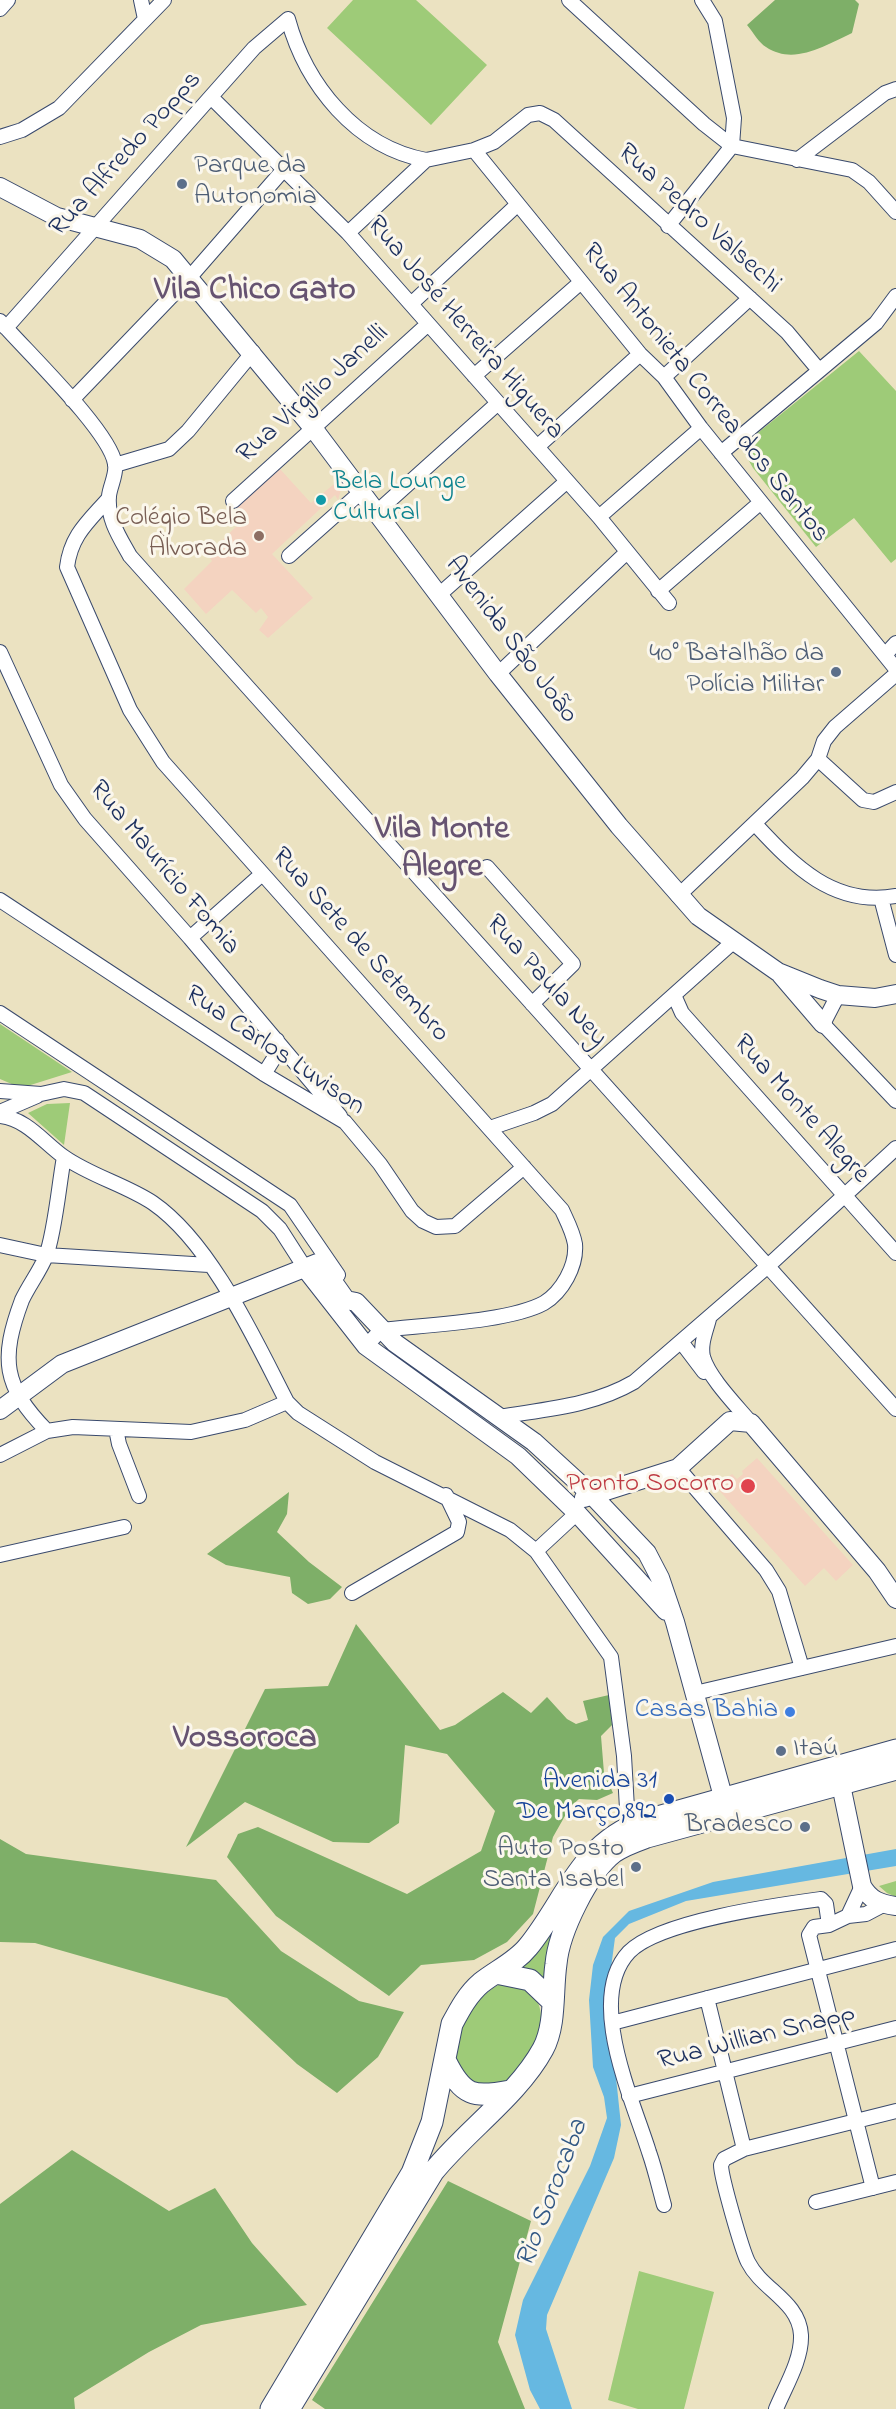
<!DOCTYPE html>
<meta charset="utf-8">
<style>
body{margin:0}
canvas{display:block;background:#ebe2c1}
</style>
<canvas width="896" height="2409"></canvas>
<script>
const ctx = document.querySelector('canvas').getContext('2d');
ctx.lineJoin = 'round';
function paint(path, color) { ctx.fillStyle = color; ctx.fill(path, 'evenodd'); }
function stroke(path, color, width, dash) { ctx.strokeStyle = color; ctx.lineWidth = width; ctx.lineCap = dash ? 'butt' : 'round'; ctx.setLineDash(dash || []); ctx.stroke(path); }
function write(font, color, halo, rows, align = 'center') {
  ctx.font = font + ' "Indie Flower",sans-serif'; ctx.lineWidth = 6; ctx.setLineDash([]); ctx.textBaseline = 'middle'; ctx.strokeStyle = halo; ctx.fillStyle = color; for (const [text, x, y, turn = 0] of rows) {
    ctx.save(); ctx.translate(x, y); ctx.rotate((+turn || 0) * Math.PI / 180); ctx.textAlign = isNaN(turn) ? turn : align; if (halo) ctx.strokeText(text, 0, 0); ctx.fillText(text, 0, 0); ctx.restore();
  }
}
const built = new Path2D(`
 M280,469L311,503L339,480L341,490L338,500L335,495L272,554L313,598L268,638L259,630L268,617L261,608L256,613L232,590L206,614L184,589L212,561L208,554L245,518L236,508Z
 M757,1458L853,1565L836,1581L824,1568L805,1586L716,1487L732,1474L737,1479L743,1474L742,1471Z`);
const green = new Path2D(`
 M353,0H416L487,65L431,125L327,28Z
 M859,351L896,391V559L891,563L854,518L816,547L753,468L745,454L749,440Z
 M0,1024L72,1072L21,1088L0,1079Z
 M70,1103L64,1145L28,1113L47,1104Z
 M616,1845L546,1989L516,1968Z
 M896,1881V1897L887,1893L879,1886Z
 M506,1981C515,1981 519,1984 527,1989C558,2011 532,2069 505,2085C499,2089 489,2089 482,2091L455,2069C456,2032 470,1997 506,1981Z
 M639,2271L714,2292L684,2409H638L608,2400Z`);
const forest = new Path2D(`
 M775,0H855L859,4L852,33C826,45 794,66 766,47C759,43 753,32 747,25Z
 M289,1492L287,1514L277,1532L309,1562L342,1587L330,1599L308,1604L292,1593L290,1577L226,1565L207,1554Z
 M356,1624L440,1730L455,1725L503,1692L531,1713L547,1697L567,1719L576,1724L588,1720L583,1701L609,1695L612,1725L601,1736L604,1773L613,1793L597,1800L579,1799L570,1807L553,1837L533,1914L507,1942L474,1960L421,1965L389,1996L276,1916L227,1857L238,1834L258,1827L407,1894L481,1851L495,1811L447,1754L405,1745L399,1823L369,1843L333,1842L245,1802L186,1847L265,1689L328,1686Z
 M0,1839L26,1854L216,1880L281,1951L359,2001L404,2012L378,2057L337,2093L297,2064L227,1998L35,1943L0,1942Z
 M72,2150L169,2211L215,2188L252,2243L307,2305L201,2325L149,2352L74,2398L75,2409H0V2204Z
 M448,2181L531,2221L498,2342L525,2409H325L312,2400Z`);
const water = new Path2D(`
 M896,1849V1866L686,1901L629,1924L615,1938L607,1998L606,2038L615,2068L621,2125L614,2158L547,2315L546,2329L572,2409H540L530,2390L515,2335L523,2300L590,2166L607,2118L604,2097L593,2067L589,2000L593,1965L603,1937L629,1911L713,1882Z`);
const minor = new Path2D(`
 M141,0L145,19
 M569,0L704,124L732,146L668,226
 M702,0L715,21L734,118L732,146L852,170L869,182L896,212
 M0,9L8,0
 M211,97L348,233L599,517L669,603
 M0,137L22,130L59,108L164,0
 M474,150L640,354L664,377L701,428L896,669
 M797,160L885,93L896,89
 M348,233L426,160L474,150L494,142L528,115L540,113L554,120L787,332L818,369
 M411,304L518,204
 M0,321C25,350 110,431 115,464C117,474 110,486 109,496C107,519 120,538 130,556L896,1409
 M6,328L254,48L288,19C306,85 356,147 426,160
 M474,376L581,282
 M664,377L750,298
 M72,400L190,277L285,168
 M537,447L640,354
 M721,453L876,323L896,296
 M115,465L169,449L188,431L253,352
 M109,498C88,522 71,535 67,567L130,710L163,762L562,1210C567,1221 573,1232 575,1244C577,1266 562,1292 544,1303C509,1322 423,1325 381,1330L366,1346
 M233,501L428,324
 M378,511L498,403
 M599,517L701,428
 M289,556L361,492
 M658,591L761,502
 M440,594L566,482
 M0,652L61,785L85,819L190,938L340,1116
 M885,655L896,643
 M498,674L626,553
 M818,759L863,800L874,802L896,792
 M756,825C794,866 834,907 896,896
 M487,867L573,964L532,1004
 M678,896L802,778L818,759L824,741L835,727L896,674
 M881,898L896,955
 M0,900L264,1074L345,1122L380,1164L412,1211L423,1221L436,1227L455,1226L524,1167
 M190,938L262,874
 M674,995L682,1013L896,1253
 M838,995L823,1024L896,1101
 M0,1013L290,1205L338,1275
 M264,1074L276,1055L277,1040
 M0,1091L41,1094L64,1089L84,1093L262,1211L280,1229L305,1268
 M0,1112L37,1096
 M0,1116C27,1119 43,1142 64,1157C91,1176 126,1185 153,1203C211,1243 255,1340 287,1402
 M490,1128L534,1113L552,1104L733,942
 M0,1245L46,1255L209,1265
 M709,1319C706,1331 700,1344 703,1357C709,1378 737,1406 751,1423
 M682,1343L704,1372
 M499,1417C546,1409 593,1406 634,1382L768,1266L896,1148
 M116,1429L119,1444L139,1496
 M47,1431C3,1386 0,1359 22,1300C29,1285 40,1271 46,1256C55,1232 59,1184 64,1157
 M0,1455L47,1431L73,1427L191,1432L245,1420L287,1402L298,1413L375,1462L510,1530L536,1551L611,1657L624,1756L628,1826
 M678,1468L766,1570L779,1591L802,1668
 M536,1551L577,1513
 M0,1555L124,1527
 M352,1593L457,1532L459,1522L446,1495
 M695,1693L896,1646
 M848,1916L862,1886
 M707,1998L744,2149
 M612,2023L896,1949
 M629,2096L896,2028
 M873,2188L809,1935L814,1927L829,1925L848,1916L866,1914L883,1905
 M816,2202L896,2182
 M664,2205C659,2187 655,2169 649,2152C633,2100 585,1999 629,1952C659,1921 777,1905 821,1899L826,1904L829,1925
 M776,2409C785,2387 802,2360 801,2335C799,2301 762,2290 748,2262C742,2250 721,2177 721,2165L724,2159L744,2149L896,2111`);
const major = new Path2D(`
 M0,187L57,217L140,239L173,259L313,428L498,674L619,826L698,916L778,972L820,989L838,995L875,998L896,994
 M781,975L823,1024
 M305,1268L366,1346L518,1456L577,1513L666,1611
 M0,1410L62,1364L317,1263L322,1266L346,1300L356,1302L395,1343L534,1442L593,1496L647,1553L660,1578L675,1622L727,1811
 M584,1498L678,1468L730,1421L751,1423L877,1571L896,1599
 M841,1785L862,1886C870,1900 880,1904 896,1906`);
const highway = new Path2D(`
 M496,1973L530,1980L553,2002
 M446,2062C463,2096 473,2098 510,2091
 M271,2409L412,2173L432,2122L452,2024C460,2009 468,1994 481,1983C496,1971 516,1962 528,1947C567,1899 579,1845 643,1821L896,1750
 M289,2409L433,2172C466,2131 518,2095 543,2049C556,2025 552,1991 556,1964C559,1931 588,1872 614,1852C624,1845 636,1841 647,1837L896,1769`);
const markers = [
 [182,184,6,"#5c6f8a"],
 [321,500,6,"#0f9aa8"],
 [259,536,6,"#8d6e63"],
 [836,672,6,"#5c6f8a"],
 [748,1486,8,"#e0444e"],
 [790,1712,6,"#3f7fe0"],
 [781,1751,6,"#5c6f8a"],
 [669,1799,6,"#1a4fb4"],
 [805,1827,6,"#5c6f8a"],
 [636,1867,6,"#5c6f8a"]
];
const streetNames = [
 ["Rua Alfredo Popps",127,155,-48],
 ["Rua Pedro Valsechi",698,220,42],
 ["Rua José Herreira Higuera",464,329,49],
 ["Rua Antonieta Correa dos Santos",704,394,51],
 ["Rua Virgílio Janelli",314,395,-42],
 ["Avenida São João",510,641,53],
 ["Rua Maurício Fomia",163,869,50],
 ["Rua Sete de Setembro",359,946,48],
 ["Rua Paula Ney",545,982,48],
 ["Rua Carlos Luvison",274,1052,34],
 ["Rua Monte Alegre",800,1110,48],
 ["Rua Willian Snapp",757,2039,-14]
];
const serviceNames = [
 ["Parque da",194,168,"left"],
 ["Autonomia",194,199,"left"],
 ["40° Batalhão da",824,656],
 ["Polícia Militar",824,687],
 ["Itaú",793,1751,"left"],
 ["Bradesco",793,1827],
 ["Auto Posto",624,1851],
 ["Santa Isabel",624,1882]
];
const cultureNames = [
 ["Bela Lounge",333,484],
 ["Cultural",333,515]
];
const educationNames = [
 ["Colégio Bela",247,520],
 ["Alvorada",247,551]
];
const healthNames = [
 ["Pronto Socorro",734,1486]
];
const shopNames = [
 ["Casas Bahia",778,1712]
];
const transitNames = [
 ["Avenida 31",657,1783],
 ["De Março,892",657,1814]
];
const waterNames = [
 ["Rio Sorocaba",554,2194,-69]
];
const districtNames = [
 ["Vila Chico Gato",255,293],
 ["Vila Monte",442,832],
 ["Alegre",442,870],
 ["Vossoroca",245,1741]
];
paint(built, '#f4d3c0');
paint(green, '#9ecb78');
paint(forest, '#7eaf68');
paint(water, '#66b8e1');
stroke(minor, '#3a4a6d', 16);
stroke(major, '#3a4a6d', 20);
stroke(highway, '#3a4a6d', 23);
stroke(minor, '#fff', 14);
stroke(major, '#fff', 18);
stroke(highway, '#fff', 21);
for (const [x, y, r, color] of markers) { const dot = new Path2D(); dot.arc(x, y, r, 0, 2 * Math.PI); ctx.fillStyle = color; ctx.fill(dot); stroke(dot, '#fbf7ec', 2); }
write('27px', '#1b2f5e', '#fbf7ec', streetNames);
write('27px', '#4e5e75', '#fbf7ec', serviceNames, 'right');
write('27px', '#0d838f', '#fbf7ec', cultureNames, 'left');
write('27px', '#785e54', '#fbf7ec', educationNames, 'right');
write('27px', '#be3a42', '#fbf7ec', healthNames, 'right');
write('27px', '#366cbe', '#fbf7ec', shopNames, 'right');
write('27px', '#164399', '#fbf7ec', transitNames, 'right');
write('italic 28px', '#325885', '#fbf7ec', waterNames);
write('bold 33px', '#665371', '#fbf7ec', districtNames);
</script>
